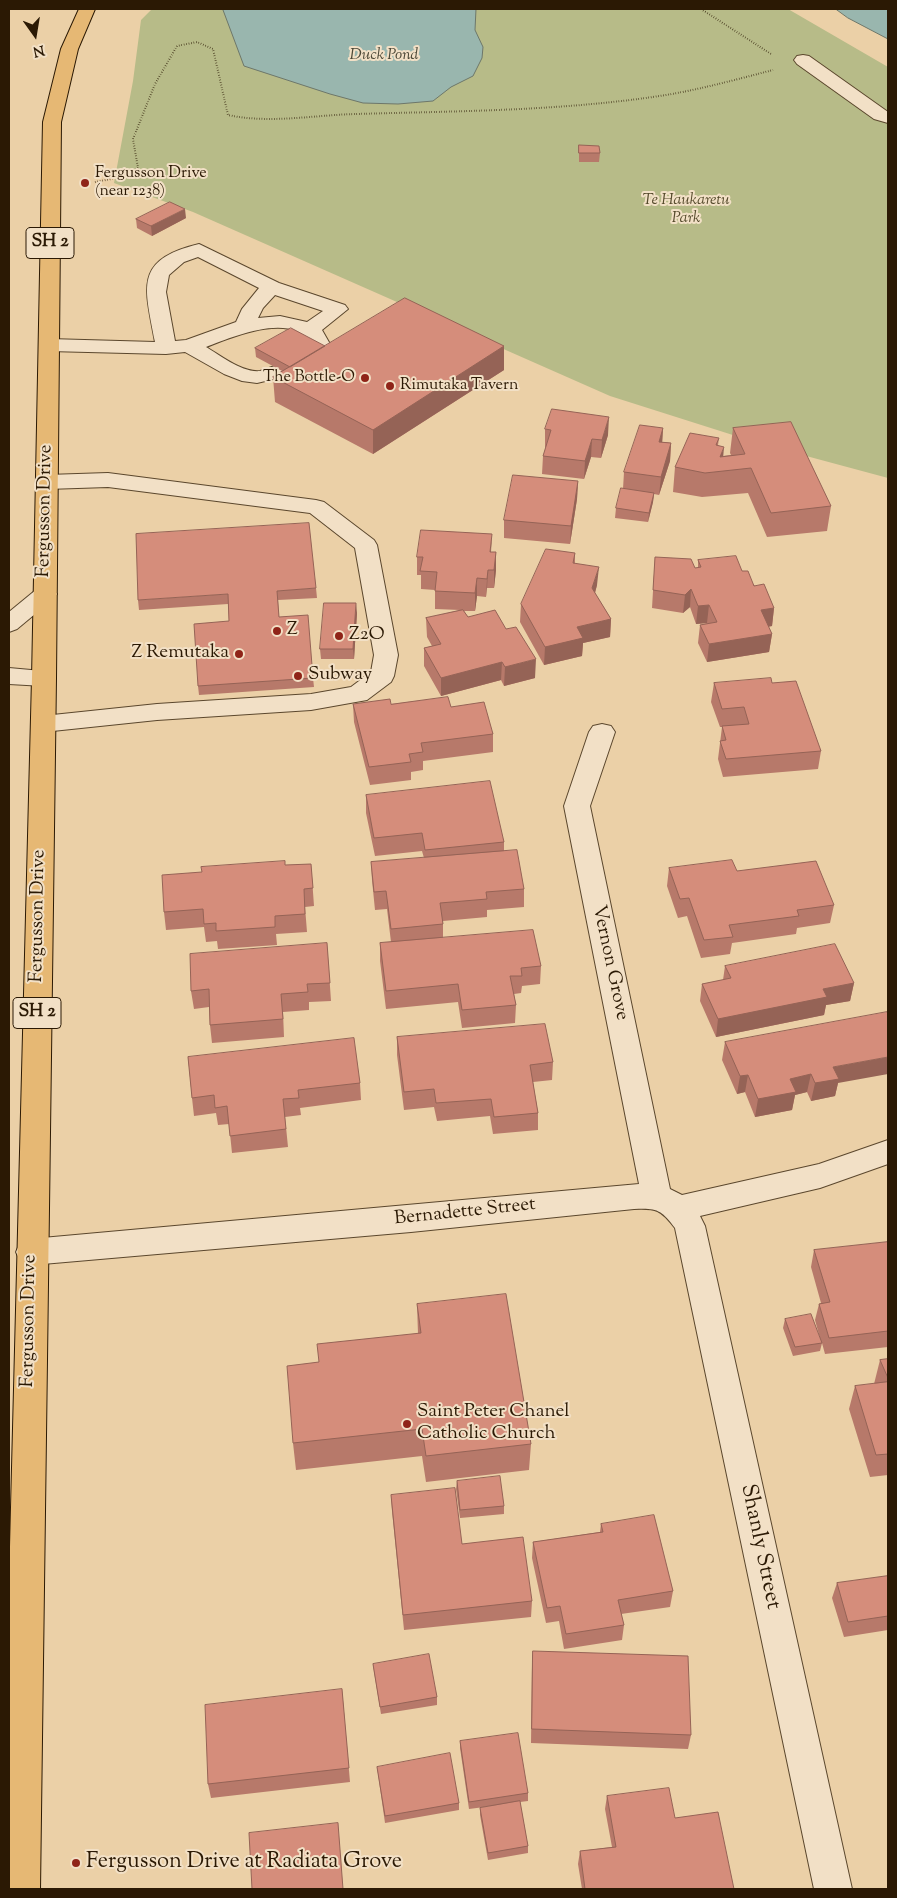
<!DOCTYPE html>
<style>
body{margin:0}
#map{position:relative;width:897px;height:1898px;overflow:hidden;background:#ebd0a7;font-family:"Sorts Mill Goudy",serif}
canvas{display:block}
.frame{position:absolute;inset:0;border:10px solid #2b1904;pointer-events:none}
.north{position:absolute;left:10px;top:10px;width:50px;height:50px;-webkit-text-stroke:4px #f2e0c6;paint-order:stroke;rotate:167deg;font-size:14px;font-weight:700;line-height:20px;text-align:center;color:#2b1904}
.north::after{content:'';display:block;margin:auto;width:18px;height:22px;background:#2b1904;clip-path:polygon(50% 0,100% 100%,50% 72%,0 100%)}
</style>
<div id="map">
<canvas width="897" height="1898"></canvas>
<div class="frame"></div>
<div class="north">N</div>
</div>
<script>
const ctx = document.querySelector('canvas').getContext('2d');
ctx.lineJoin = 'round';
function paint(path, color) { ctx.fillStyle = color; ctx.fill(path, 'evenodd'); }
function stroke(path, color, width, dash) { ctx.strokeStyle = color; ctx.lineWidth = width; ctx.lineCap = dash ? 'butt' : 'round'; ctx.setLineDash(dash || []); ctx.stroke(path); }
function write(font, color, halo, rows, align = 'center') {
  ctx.font = font + ' "Sorts Mill Goudy",serif'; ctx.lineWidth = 4; ctx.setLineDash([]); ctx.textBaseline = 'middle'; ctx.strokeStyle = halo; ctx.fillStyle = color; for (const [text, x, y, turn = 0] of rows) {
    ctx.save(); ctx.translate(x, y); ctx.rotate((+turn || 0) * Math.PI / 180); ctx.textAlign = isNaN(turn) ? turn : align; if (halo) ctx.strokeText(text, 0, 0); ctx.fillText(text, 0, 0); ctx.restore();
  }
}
const green = new Path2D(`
 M152,9H788L888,67V478L758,443L610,396L193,212L114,183L133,81L141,20Z`);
const water = new Path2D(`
 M225,9H476L475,30L483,47L482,58L473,76L451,87L433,101L398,104L363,103L330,94L244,66L223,10Z
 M836,9H888V39L848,18Z`);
const path = new Path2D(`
 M701,9L771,54
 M95,182L111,179L138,168L133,139L155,84L177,46L197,42L213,49L228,115C270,124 314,115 356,114C460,111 564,111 666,95C702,89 738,79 773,70`);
const service = new Path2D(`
 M199,244L279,283L345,305L348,309L322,330L330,344C324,353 317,356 307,353L304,349L309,343C292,311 230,338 206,347C220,355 242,373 260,371C270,369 275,363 286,366L289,370L286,374L278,378L257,383L242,381L224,374L185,352L166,354L49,351L42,349L39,345L42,341L49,339L155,342C145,287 133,260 199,244ZM198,257L259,288L242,309L236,322L186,340L175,341L166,292L169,275L184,262ZM275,295L323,311L307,322L280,316L258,318L263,308Z
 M108,473L316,500L324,502L374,540L377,545L398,655L394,676L391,682L367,700L311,710L157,720L43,732L34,730L31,724L34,718L43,716L157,704L311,694L351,687L371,672L374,655L355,548L310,513L108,487L47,489L39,487L36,482L39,477L47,475Z`);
const minor = new Path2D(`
 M803,55L809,56L888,112V123L874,119L797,64L794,60L797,56Z
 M45,587L53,589L57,594L53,599L17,629L9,632V612L37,589Z
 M9,668L53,672L56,678L53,684L44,686L9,684Z
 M602,724L611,726L615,732L590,806L670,1189L682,1195L819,1164L888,1140V1164L820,1188L700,1216L705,1226L852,1889H814L675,1228C661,1209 656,1208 634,1209L411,1232L31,1265L20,1261L16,1252L20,1243L31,1239L639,1184L564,806L589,732L593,726Z`);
const trunk = new Path2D(`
 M79,9H95L78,49L61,122L56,678L40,1889H9V1586L32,678L43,122L61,49Z`);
const wall = new Path2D(`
 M579,145L600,153L599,162H579Z
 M186,218L152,236L137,228L136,219Z
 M325,346H504V370L373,454L275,402L273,377L282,371L256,357L255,348Z
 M663,428L662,442L671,443L670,461L659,495L654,494L653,502L648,522L615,518L616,508L623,489L624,472Z
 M733,428L831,506L827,531L767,537L748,493L702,497L673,492L675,467L719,438L718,445L723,456L731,455L730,453Z
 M545,429L608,435L601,458L591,457L584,479L542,474L543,456L546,447H545Z
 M578,481L577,499L570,544L504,538V520Z
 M491,552H496V570L494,588H487L486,597L477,596L475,611H464L468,617L535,678L504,686L501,680L441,696L424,666V648L432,646L427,637L426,618L460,610L435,609V590L421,589V575H417V557Z
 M575,553V564L597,585L595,593L611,619L610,637L583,643L582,656L544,665L520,622L521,604Z
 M655,557L695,568H698V560L742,571L774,608L772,626L768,627L772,634L769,652L707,662L698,643L700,625L707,623L696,624L690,607L683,613L652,608Z
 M316,588L317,598L278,600L279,617L313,678L314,687L199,695L198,686L229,621L228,604L139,610L138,600Z
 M357,613L354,659H321L320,649Z
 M714,683H772L821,751L818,769L723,777L718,759L722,727H720L711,702Z
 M353,704H391L451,707L493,734V752L423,761V770L411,772V780L370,785L354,722Z
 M366,795L504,842V851L524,889V907L487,910V917L443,921V938L541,966L540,984L522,986L521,993L514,994L516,1005L515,1023L462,1028L458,1002L386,1009L380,961V943L391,942L387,909L375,910L372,880L371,862L424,858L422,851L375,856L366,813Z
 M311,864L314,906L305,907L307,932L276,934L277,945L218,949L217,941L206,942L204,927L166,930L164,912L202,872Z
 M669,868L737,871L834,905L830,923L797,928L796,934L732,943L730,954L701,958L687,916L678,918L667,886Z
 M327,943L331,1001L309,1002V1010L283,1012L284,1037L212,1043L210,1025L209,1007L194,1009L191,991Z
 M725,966L854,983L850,1001L826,1005L824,1015L716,1037L700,1001L702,984L723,980Z
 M397,1037L553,1062L552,1080L533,1082L538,1113V1130L493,1134L490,1116L437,1121L434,1107L404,1110L397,1055Z
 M725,1042L838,1083L835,1096L811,1101L807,1092L795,1095L792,1110L755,1117L745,1092L737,1094L722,1060Z
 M188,1057L360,1083L361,1100L300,1108L301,1115L285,1117L288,1147L232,1153L229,1124L218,1125L216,1113L194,1116L192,1098Z
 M888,1242V1347L825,1354L822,1343L820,1351L793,1356L783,1328L785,1319L821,1342L815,1320L819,1304L821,1303L811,1267L814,1250Z
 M417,1304L531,1444L529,1470L426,1482L422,1456L296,1470L293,1443L319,1362L418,1334Z
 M888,1359V1475L870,1477L849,1409L855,1386L874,1384L880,1360Z
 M457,1481L504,1506V1514L460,1518L456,1489Z
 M391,1495L462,1544L532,1601L531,1617L404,1630L392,1511Z
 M601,1524L673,1591L670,1607L621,1614L624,1625L622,1640L564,1649L559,1621L546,1623L532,1558L533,1542L600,1532Z
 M888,1576V1630L844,1637L832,1598L837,1583Z
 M533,1651L691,1735L688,1749L531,1743L532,1666Z
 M373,1664L437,1697V1705L381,1714L374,1672Z
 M342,1689L350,1782L211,1798L208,1784Z
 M460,1741L528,1793V1801L520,1802L528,1846V1853L488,1860L480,1815V1808L492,1806L469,1809L460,1748Z
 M377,1767L459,1803V1810L385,1823Z
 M607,1796L675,1818L734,1889H582L578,1864L580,1851L612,1847L605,1809Z`);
const shadedWall = new Path2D(`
 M185,209L186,218L152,236L151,226Z
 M504,346V370L373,454V430Z
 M609,417L608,435L601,458L602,440Z
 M663,428L662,446L659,442Z
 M592,439L591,457L584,479L585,461Z
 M671,443L670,461L659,495L661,477Z
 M724,447L722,471L720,457Z
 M578,481L577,499L570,544L571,526Z
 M654,493L653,502L648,522L649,513Z
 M492,534L491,552H490Z
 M496,552V570L494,588V570Z
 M599,567L597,585L591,607L592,588Z
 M488,570L487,588L486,597L487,579Z
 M477,578V596L475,611V593Z
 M691,589L690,607L683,613L685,595Z
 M356,603L357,613L354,659L353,649Z
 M709,605L707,623L696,624L698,606Z
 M774,608L772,626L758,628L761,610Z
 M611,619L610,637L583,643L582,656L544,665L545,647L577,627Z
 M772,634L769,652L707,662L709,644Z
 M536,659L535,678L504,686L505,667Z
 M502,662L501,680L441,696V678Z
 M854,983L850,1001L826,1005L824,1015L716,1037L718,1019L823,989Z
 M888,1057V1074L838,1083L835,1096L811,1101L815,1083L833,1067Z
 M811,1074L807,1092L795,1095L792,1110L755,1117L758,1099L790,1079Z
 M748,1075L745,1092L737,1094L740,1076Z`);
const building = new Path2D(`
 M579,145L599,146L600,153H579Z
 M170,202L185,209L151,226L136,219Z
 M405,298L504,346L373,430L273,377Z
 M291,328L325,346L290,367L255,348Z
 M552,409L609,417L602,440L592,439L585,461L543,456L551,430L545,429Z
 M791,422L831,506L771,513L751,468L705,473L675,467L690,433L719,438L716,445L724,447L720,457L745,454L733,428Z
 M640,425L663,428L659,442L671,443L661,477L624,472Z
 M513,475L578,481L571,526L504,520Z
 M621,488L654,493L649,513L616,508Z
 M309,523L316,588L277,591L279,617L308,615L313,678L198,686L194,624L229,621L228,594L138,600L136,534Z
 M421,530L492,534L490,552H496L494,570H488L487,579L477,578L475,593L435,591L437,572L420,571L423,557H417Z
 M546,549L575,553L573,563L599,567L592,588L611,619L577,627L583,638L545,647L521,604Z
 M736,556L742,571H748L754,586L764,584L774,608L761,610L772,634L709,644L700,625L717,622L709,605L698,606L691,589L685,595L653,590L655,557L691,559L695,568L701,567L698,560Z
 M324,603H356L353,649H320Z
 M463,610L468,617L495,610L506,629L516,627L536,659L505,667L502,662L441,678L424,648L441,644L426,618Z
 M771,678L772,683L796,681L821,751L726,759L720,741L726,740L722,726L749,724L744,707L722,709L714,683Z
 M448,697L451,707L484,702L493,734L421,743L423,752L409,754L411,762L369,767L353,704L390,699L391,704Z
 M490,781L504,842L425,850L422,833L374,838L366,795Z
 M517,850L524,889L486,892L487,899L440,903L443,924L391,929L386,891L374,892L371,862Z
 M732,860L737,871L816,861L834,905L797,910L799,916L729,925L733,937L704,940L689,898L680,899L669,868Z
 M285,861V865L311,864L313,888L304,889L305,914L275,916V927L216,931V923L204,924L203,909L164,912L162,875L202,872L201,867Z
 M533,930L541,966L521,968L522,976H510L516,1005L462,1010L458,984L386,991L380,943Z
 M327,943L330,983L307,984L308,992L281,994L283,1019L210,1025L209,989L191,991L190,954Z
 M835,944L854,983L823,989L827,997L718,1019L702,984L731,978L725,966Z
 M887,1012L888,1014V1057L833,1067L839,1079L815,1083L811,1074L790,1079L796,1092L758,1099L748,1075L740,1076L725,1042Z
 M545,1024L553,1062L530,1065L538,1113L494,1117L491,1099L436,1103L434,1089L404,1092L397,1037Z
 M354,1038L360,1083L298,1090L299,1098L283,1099L286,1129L230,1136L227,1106L215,1108L214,1095L192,1098L188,1057Z
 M888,1242V1331L829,1338L819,1304L830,1302L814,1250Z
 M506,1294L531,1444L426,1456L422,1429L293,1443L287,1366L319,1362L317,1344L421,1333L417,1304Z
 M811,1314L822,1343L795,1347L785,1319Z
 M888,1359V1378L880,1360Z
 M888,1382V1454L876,1455L855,1386Z
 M500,1476L504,1506L460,1510L457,1481Z
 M455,1488L462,1544L523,1537L532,1601L403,1615L391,1495Z
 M654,1515L673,1591L618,1600L624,1625L566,1634L560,1606L547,1608L533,1542L603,1532L601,1524Z
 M888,1576V1616L848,1622L837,1583Z
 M533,1651L688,1656L691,1735L532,1729Z
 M429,1654L437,1697L380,1707L373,1664Z
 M342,1689L349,1768L208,1784L205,1705Z
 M518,1733L528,1793L469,1802L460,1741Z
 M450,1753L459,1803L385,1816L377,1767Z
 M669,1788L675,1818L718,1812L734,1889H585L580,1851L616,1847L607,1796Z
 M520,1801L528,1846L488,1853L480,1808Z
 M338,1823L343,1889H252L249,1833Z`);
const markers = [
 [85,183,5,"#8f2418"],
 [365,378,5,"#8f2418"],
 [390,386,5,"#8f2418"],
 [277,631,5,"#8f2418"],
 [339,636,5,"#8f2418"],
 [239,654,5,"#8f2418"],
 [298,676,5,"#8f2418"],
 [407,1424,5,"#8f2418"],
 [76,1863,5,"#8f2418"]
];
const farWaternames = [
 ["Duck Pond",384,56]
];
const farPoinames = [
 ["Fergusson Drive",95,174],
 ["(near 1238)",95,192],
 ["The Bottle-O",355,378,"right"],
 ["Rimutaka Tavern",400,386]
];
const farParknames = [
 ["Te Haukaretu",686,201],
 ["Park",686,219]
];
const shields = [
 [50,243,48],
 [37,1013,48]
];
const shieldNames = [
 ["SH 2",50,243],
 ["SH 2",37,1013]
];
const streetNames = [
 ["Fergusson Drive",46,511,-89],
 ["Fergusson Drive",39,916,-89],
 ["Vernon Grove",609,963,78],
 ["Bernadette Street",465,1213,-6],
 ["Fergusson Drive",30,1321,-89]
];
const poiNames = [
 ["Z",287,631],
 ["Z2O",349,636],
 ["Z Remutaka",229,654,"right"],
 ["Subway",308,676],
 ["Saint Peter Chanel",417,1413],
 ["Catholic Church",417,1435]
];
const nearStreetnames = [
 ["Shanly Street",759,1547,78]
];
const nearPoinames = [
 ["Fergusson Drive at Radiata Grove",86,1863]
];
paint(green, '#b7bb88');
paint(water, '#99b6ae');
stroke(water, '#6d776a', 1);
stroke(service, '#5b472d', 2);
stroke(minor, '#5b472d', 2);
stroke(trunk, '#2b1904', 2);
stroke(path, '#2b1904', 2, [0.5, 2]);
paint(service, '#f2e0c6');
paint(minor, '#f2e0c6');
paint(trunk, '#e6b874');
paint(wall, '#b7796a');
paint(shadedWall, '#956356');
paint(building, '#d58d7b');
stroke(building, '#956356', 1);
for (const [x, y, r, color] of markers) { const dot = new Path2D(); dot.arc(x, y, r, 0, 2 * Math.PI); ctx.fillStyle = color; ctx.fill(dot); stroke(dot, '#f2e0c6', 2); }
write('italic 16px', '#4c4837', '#f2e0c6', farWaternames);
write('16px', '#2b1904', '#f2e0c6', farPoinames, 'left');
write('italic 16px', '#554a2c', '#f2e0c6', farParknames);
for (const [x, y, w] of shields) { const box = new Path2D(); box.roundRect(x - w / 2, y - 15.5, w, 31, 4); ctx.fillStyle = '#f2e0c6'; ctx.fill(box); stroke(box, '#2b1904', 1); }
write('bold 18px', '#2b1904', null, shieldNames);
write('19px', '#2b1904', '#f2e0c6', streetNames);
write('19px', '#2b1904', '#f2e0c6', poiNames, 'left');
write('22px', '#2b1904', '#f2e0c6', nearStreetnames);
write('22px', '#2b1904', '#f2e0c6', nearPoinames, 'left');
</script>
